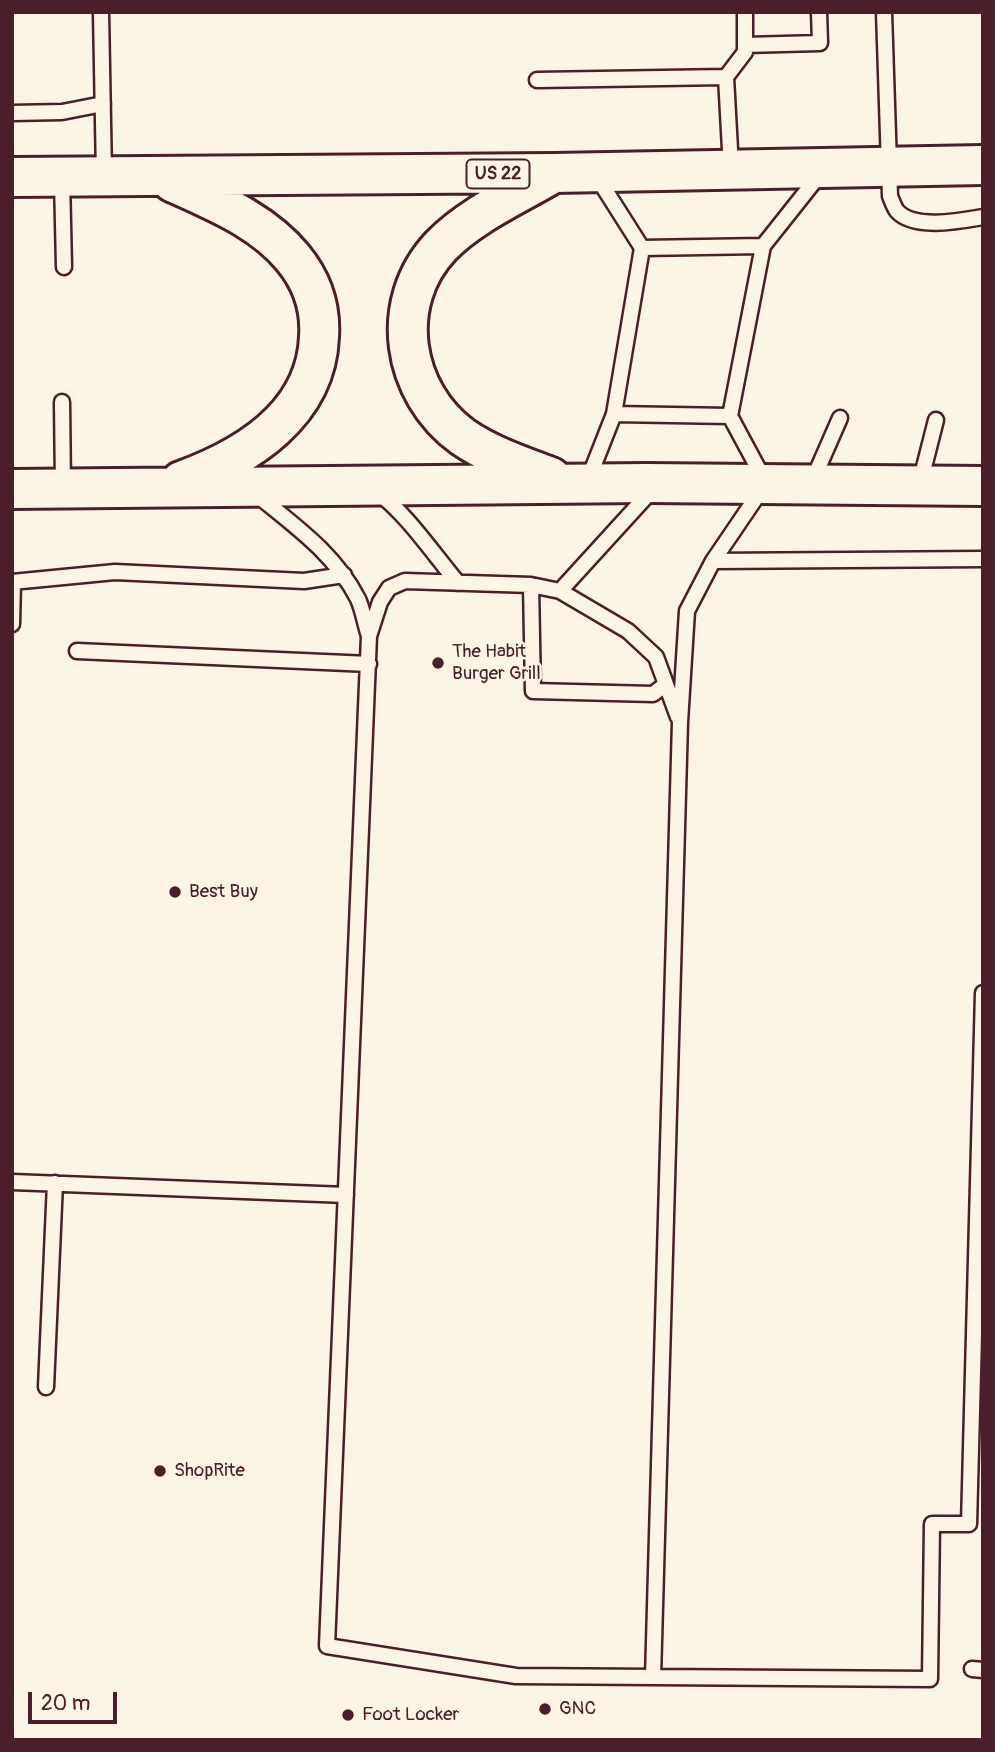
<!DOCTYPE html>
<style>
body{margin:0}
#map{position:relative;width:995px;height:1752px;overflow:hidden;background:#fcf5e5;font-family:Pangolin,sans-serif}
canvas{display:block}
.frame{position:absolute;inset:0;border:14px solid #4a1f2b;pointer-events:none}
.scale{position:absolute;left:28px;top:1692px;width:89px;height:32px;box-sizing:border-box;border:4px solid #4a1f2b;border-top:0;padding-left:9px;font-size:21px;line-height:24px;white-space:nowrap;color:#4a1f2b;-webkit-text-stroke:5px #fcf5e5;paint-order:stroke}
</style>
<div id="map">
<canvas width="995" height="1752"></canvas>
<div class="frame"></div>
<div class="scale">20 m</div>
</div>
<script>
const ctx = document.querySelector('canvas').getContext('2d');
ctx.lineJoin = 'round';
function stroke(path, color, width, dash) { ctx.strokeStyle = color; ctx.lineWidth = width; ctx.lineCap = dash ? 'butt' : 'round'; ctx.setLineDash(dash || []); ctx.stroke(path); }
function write(font, color, halo, rows, align = 'center') {
  ctx.font = font + ' Pangolin,sans-serif'; ctx.lineWidth = 5; ctx.setLineDash([]); ctx.textBaseline = 'middle'; ctx.strokeStyle = halo; ctx.fillStyle = color; for (const [text, x, y, turn = 0] of rows) {
    ctx.save(); ctx.translate(x, y); ctx.rotate((+turn || 0) * Math.PI / 180); ctx.textAlign = isNaN(turn) ? turn : align; if (halo) ctx.strokeText(text, 0, 0); ctx.fillText(text, 0, 0); ctx.restore();
  }
}
const service = new Path2D(`
 M101,12L104,176
 M884,12L890,196C892,201 894,207 897,211C914,230 960,221 983,217
 M745,45L820,43L819,12
 M537,80L726,77
 M12,113L62,112L103,104
 M731,168L726,77L745,52V12
 M62,179L64,267
 M642,248L763,246
 M62,402L63,487
 M614,414L730,416
 M588,480L614,414L642,248L597,177
 M812,482L840,418
 M920,483L936,420
 M378,493C406,513 435,556 458,583
 M257,495C295,526 335,554 358,599C363,610 365,624 369,636L327,1646L516,1676L930,1679L932,1524H969L983,993
 M713,561L983,559
 M12,582L115,572L304,581L344,575
 M531,585L533,691L653,694L666,684
 M560,591L653,489
 M12,624L13,582
 M369,636L380,602L389,588L405,581L531,585L560,591L628,631L656,657L678,717
 M77,651L369,664
 M12,1182L346,1195
 M46,1387L55,1183
 M972,1669L983,1670
 M653,1677L680,722L687,611L713,561L766,483L730,416L763,246L821,173`);
const trunk = new Path2D(`
 M12,177L554,173L983,165
 M172,182C215,202 262,220 293,258C312,281 321,307 319,337C316,414 247,457 181,481
 M551,477C522,466 489,455 463,437C402,393 387,303 441,246C471,215 515,196 552,174
 M12,489L646,483L983,486`);
const markers = [
 [438,663,7,"#4a1f2b"],
 [175,892,7,"#4a1f2b"],
 [160,1471,7,"#4a1f2b"],
 [545,1709,7,"#4a1f2b"],
 [348,1715,7,"#4a1f2b"]
];
const shields = [
 [498,174,63]
];
const shieldNames = [
 ["US 22",498,174]
];
const poiNames = [
 ["The Habit",452,652],
 ["Burger Grill",452,674],
 ["Best Buy",189,892],
 ["ShopRite",174,1471],
 ["GNC",559,1709],
 ["Foot Locker",362,1715]
];
stroke(service, '#4a1f2b', 19);
stroke(trunk, '#4a1f2b', 44);
stroke(service, '#fcf5e5', 14);
stroke(trunk, '#fcf5e5', 38);
for (const [x, y, r, color] of markers) { const dot = new Path2D(); dot.arc(x, y, r, 0, 2 * Math.PI); ctx.fillStyle = color; ctx.fill(dot); stroke(dot, '#fcf5e5', 2.5); }
for (const [x, y, w] of shields) { const box = new Path2D(); box.roundRect(x - w / 2, y - 14.5, w, 29, 5); ctx.fillStyle = '#fcf5e5'; ctx.fill(box); stroke(box, '#4a1f2b', 2); }
write('bold 18px', '#4a1f2b', null, shieldNames);
write('19px', '#4a1f2b', '#fcf5e5', poiNames, 'left');
</script>
